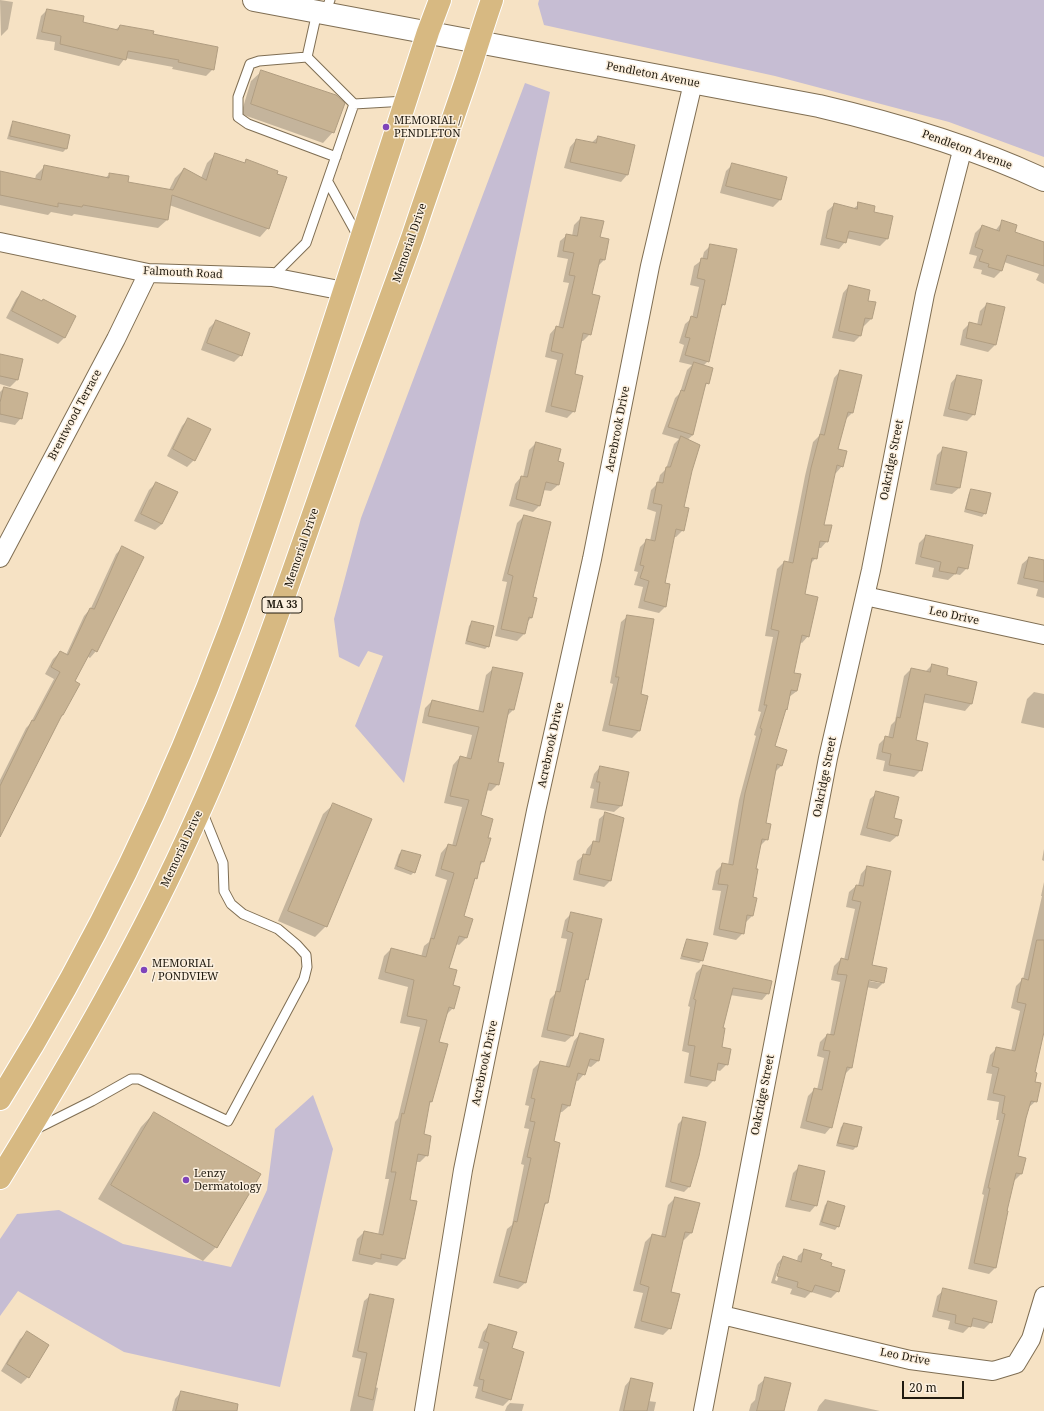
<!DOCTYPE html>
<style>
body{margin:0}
#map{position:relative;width:1044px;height:1411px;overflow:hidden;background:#f6e2c4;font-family:"Noto Serif",serif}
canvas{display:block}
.scale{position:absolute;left:902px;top:1381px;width:62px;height:18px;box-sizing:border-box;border:2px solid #201a0f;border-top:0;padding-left:5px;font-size:12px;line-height:14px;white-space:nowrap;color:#201a0f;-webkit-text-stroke:3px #fcf0df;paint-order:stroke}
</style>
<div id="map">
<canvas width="1044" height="1411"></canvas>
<div class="scale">20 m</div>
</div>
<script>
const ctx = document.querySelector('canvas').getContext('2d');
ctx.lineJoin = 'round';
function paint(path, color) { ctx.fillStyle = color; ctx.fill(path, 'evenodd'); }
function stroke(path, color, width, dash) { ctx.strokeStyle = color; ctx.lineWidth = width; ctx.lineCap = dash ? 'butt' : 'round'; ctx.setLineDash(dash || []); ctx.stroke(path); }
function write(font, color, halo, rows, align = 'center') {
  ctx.font = font + ' "Noto Serif",serif'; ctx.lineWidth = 3; ctx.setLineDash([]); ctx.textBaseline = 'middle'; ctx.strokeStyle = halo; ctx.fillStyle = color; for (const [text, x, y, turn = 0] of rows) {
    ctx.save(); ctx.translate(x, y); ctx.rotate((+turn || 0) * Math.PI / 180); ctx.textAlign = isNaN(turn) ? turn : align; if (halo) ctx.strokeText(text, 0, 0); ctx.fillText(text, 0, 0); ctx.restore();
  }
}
const green = new Path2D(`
 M539,0H1044V157L949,122L775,76L544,25L538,4Z
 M525,83L550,92L404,783L355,726L383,656L368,651L359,667L339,657L334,619L361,518Z
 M313,1095L333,1149L280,1387L124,1352L18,1291L0,1316V1239L17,1214L59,1210L123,1244L231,1267L267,1190L275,1129Z`);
const shadow = new Path2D(`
 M0,0L13,2L8,29L1,36Z
 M47,10L82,22L115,30L120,26L152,34L213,69L206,76L172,69L173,67L125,58L119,66L54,50L55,42L36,39L41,16Z
 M262,71L333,132L323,143L241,114L251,81Z
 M14,122L66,149L63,152L7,139L11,125Z
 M598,137L634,145L627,175L621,182L564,168L570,147L576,140L591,143Z
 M216,154L243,164L246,161L268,228L260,237L169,205L167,220L158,228L74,214L72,216L51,212L48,215L0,205V172L35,179L36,175L45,166L105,178L110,174L127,183L169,190L175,178L184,169L201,178L207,163Z
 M733,164L786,178L780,200L773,207L720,193L726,171Z
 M859,204L873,213L892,217L887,239L880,246L846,238L845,242L839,249L820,245L827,211L834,205L853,209Z
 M581,218L599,238L608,240L604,260L597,267L591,295L590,334L583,341H581L574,375V411L567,418L545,412L557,360L545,357L550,334L556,327L558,328L569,283L563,282L568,259L557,257L560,241L567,235L572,236L574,225Z
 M1002,222L1013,233L1044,249V284L1036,280L1039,274L1004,262L1001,271L994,278L981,274L982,270L973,268L977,256L969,254L975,233L982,226L995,231Z
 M711,245L724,304L720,309L708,361L703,366L708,383L704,386L693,435L687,440L683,508V530L676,537H673L664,584L665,607L659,613L638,608L643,587L634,585L638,572L634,571L640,547L647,540L650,541L656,512L647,509L651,490L658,483L660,475L666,469L674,444L679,439L662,434L675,398L680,393L687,370L692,365L679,362L684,345L679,343L685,324L692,318L699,287L690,285L694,266L702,260L704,252Z
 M849,286L866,301L875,303L871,319L864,326L863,325L860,336L854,342L832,338L843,293Z
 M22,292L65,337L58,344L6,318L16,299Z
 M987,304L1004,308L995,345L988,352L960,345L963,330L970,323L977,325L980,311Z
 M216,321L241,355L234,362L201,350L209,328Z
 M0,355L21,360L17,380L10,387L0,384Z
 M840,371L861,376L852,413L845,420L837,450L842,466L836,473H834L823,525L827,541L821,548H818L816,558L809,565L803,595L808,636L802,643L800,642L793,674L797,691L789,697L786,709L784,711L773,747L782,765L775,772L765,824L767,839L760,846L751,897L752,916L746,922L743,933L736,940L713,935L721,891L712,890L716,871L723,864L728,865L739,800L756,736L754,735L761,712L758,711L773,637L765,636L777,569L784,562L788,563L805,476L813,442L819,436L834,378Z
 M957,376L974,414L967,421L943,416L951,383Z
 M4,388L21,418L15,425L0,422V392Z
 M188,419L194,460L187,467L167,456L182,426Z
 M536,443L557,462L558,485L551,491L543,490L540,505L533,512L509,506L515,484L521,477H523L529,450Z
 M944,448L959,488L952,494L930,490L937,455Z
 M156,483L162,524L155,530L134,521L149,490Z
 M972,490L985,513L982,517L964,512L969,493Z
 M524,516L532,598V617L526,623L524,634L517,641L495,636L507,582L502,581L517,523Z
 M926,536L967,568L960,575L955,574L948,580L932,577L934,568L915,564L919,543Z
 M122,548L96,651L90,658L87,656L73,681L62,715L60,717L0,836V780L26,728L30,724L54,679L45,674L53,659L60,652L66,655L84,616L91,608L116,554Z
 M1029,558L1044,561V598L1036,596L1038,589L1017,584L1022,564Z
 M628,616L639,695L646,696L639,731L632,738L602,731L613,684L610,683L621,622Z
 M472,622L488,646L485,649L465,644L469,626Z
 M932,665L946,676L976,682L971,704L965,711L922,702L915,741L921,770L914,777L883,771L885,761L876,759L879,744L886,737L888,738L891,725L895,721L904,676L911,669L925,672Z
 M494,668L513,710L507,716L497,762L498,784L491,791L486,790L480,816L484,861L479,866L476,878L473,882L462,917L466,938L459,945L456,944L448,969L452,986L453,1008L446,1015L438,1043L432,1101L429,1104L423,1135L427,1155L420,1162H416L409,1201L404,1259L397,1266L376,1262L372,1265L352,1261L357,1239L364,1232L378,1235L389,1179H385L395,1122L398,1118L420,1027L400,1023L408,987L378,979L384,956L391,949L421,957L424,946L429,942L447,880L435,876L441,853L448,845L452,846L462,807L444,803L453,765L460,757L466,759L472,735L422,723L425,708L432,701L478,712L486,675Z
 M1034,692L1044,694V728L1021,723L1027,699Z
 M600,767L621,806L614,812L590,808L594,789L590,788L594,774Z
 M877,793L893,819L897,836L890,842L860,835L870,799Z
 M334,804L326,926L315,937L278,921L323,814Z
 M606,813L610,881L604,887L573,880L577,861L584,855H585L587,849L593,842L595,843L599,819Z
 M1044,849V861L1042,860Z
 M402,851L414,872L411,875L394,869L399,854Z
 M867,867L871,966L883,983L877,989L866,987L851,1068L844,1075L831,1127L825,1134L800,1128L808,1096L815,1089L817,1090L824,1058L817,1056L820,1042L827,1035H830L840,982L831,980L834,966L841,959L844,960L855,909L846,907L849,892L856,886H858L861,874ZM864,978L880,981V983L864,980Z
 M1044,882V1028L1034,1073L1036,1101L1028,1108L1017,1157L1021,1174L1015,1180H1013L996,1267L989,1274L968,1269L984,1195L982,1194L999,1120H996L999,1102L987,1100L992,1074L986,1073L990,1055L997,1048L1011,1051L1020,1011L1011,1008L1016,986L1023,979L1042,896H1041Z
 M572,913L587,979L585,982L572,1036L565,1042L541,1037L550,999L555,994L567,939L561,938L565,920Z
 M688,940L702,960L699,963L680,959L685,943Z
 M703,966L768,993L762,1000L730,995L722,1029L721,1048L727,1064L720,1071L716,1070L714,1080L707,1087L684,1083L689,1053L682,1051L690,1007L688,1006L696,973Z
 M580,1034L603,1040L598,1061L591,1067L587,1066L584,1074L578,1081L575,1080L569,1106L562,1112H560L553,1142L547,1203L544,1206L525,1283L518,1289L493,1283L507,1229L512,1225L524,1165L521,1164L529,1129L524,1128L529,1106L525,1105L533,1069L540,1062L565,1068L574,1041Z
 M154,1113L216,1247L203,1261L98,1199L141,1127Z
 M683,1119L689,1187L684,1192L665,1187L678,1124Z
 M844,1124L856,1147L853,1150L836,1146L841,1127Z
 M800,1166L816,1205L810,1212L785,1207L793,1173Z
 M675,1198L698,1203L691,1233L684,1240L682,1239L670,1292V1328L663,1335L634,1328L643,1293L633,1291L645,1242L652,1235L661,1237L668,1205Z
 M828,1202L838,1226L835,1230L819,1225L825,1205Z
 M805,1250L829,1267L838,1291L831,1298L811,1292L805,1298L790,1294L792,1289L771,1283L777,1264L783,1257L797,1261L798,1256ZM780,1264H782L777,1281L775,1280Z
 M944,1290L991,1322L984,1329L970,1326L963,1333L948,1329L950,1321L932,1317L937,1296Z
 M371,1295L375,1387L378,1388L373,1411H350L361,1359L352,1357L364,1301Z
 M489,1325L511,1349L510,1399L503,1406L475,1398L478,1387L473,1386L483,1349L478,1348L483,1332Z
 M27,1333L28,1377L21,1384L1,1371L20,1339Z
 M631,1379L648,1401L656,1402L654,1411H619L625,1386Z
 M765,1379L783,1411H749L751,1404L755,1400L758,1385Z
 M181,1392L219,1411H172L175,1399Z
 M825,1399L880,1411H817L819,1406Z
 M510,1403L524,1404L522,1411H505L507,1406Z`);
const building = new Path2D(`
 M47,9L84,16L83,22L118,30L120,25L154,31L153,34L218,47L214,70L178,62L179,60L128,51L126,60L60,44L61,36L42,32Z
 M261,70L336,95L345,103L334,133L251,104Z
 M13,121L70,135L67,149L10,136Z
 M598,136L635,145L628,175L570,162L576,139L596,143Z
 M215,153L245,163L246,159L278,171L277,174L287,177L269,229L172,195L168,220L83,205L82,207L58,203V207L0,195V171L41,180L44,165L109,178V173L129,176L128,182L173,190L184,168L206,180Z
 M732,163L787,177L781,200L726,186Z
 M858,202L875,206L874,212L893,216L888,239L849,231L846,243L826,238L834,203L857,209Z
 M581,217L604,221L600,237L609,239L605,260L600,259L592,294L600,296L591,335L583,333L575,374L583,376L575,412L551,406L563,354L551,351L556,326L563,328L575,276L569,275L574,253L563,251L566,234L577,236Z
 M1002,220L1017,225L1015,232L1044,242V266L1007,255L1002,271L988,267L989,264L979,261L983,250L975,247L982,225L999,231Z
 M710,244L737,249L725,305L722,304L709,362L685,355L690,338L685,337L691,316L697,318L705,280L697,278L701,258L707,259Z
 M849,285L870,290L868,301L876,302L872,319L865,318L861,336L839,331Z
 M22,291L42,301L43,299L76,316L65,338L12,311Z
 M987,303L1005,307L996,345L966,338L969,322L981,325Z
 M216,320L250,333L242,356L207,343Z
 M0,354L23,359L18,380L0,376Z
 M694,362L713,368L709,384L706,383L693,435L668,427L681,390L684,391Z
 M840,370L862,375L853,413L848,412L838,449L847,451L843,467L837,465L830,497L824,525H832L828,542L820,541L817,559L812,558L805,594L818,597L809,637L802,635L794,673L801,674L797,691L791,690L787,710L786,709L775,746L787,750L782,766L777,764L766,823L771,824L768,840L762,839L756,869H758L753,897L757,898L753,916L747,915L744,934L719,929L728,885L718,884L722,863L733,865L745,793L762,729L760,728L767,705H764L779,631L771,629L784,561L793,563L811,468L820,434L824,435Z
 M957,375L982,380L975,415L949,409Z
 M4,387L28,393L22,419L0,414V403Z
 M188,418L211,429L195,461L173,449Z
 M681,436L700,445L692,471L684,507L689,508L684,531L676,529L665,583L670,584L666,607L644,601L649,581L640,578L644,566L640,565L646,539L655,541L662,505L653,503L657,482L663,483L666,467H670Z
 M536,442L561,449L558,461L564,463L559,485L546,482L540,506L516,499L521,476L527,477Z
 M943,447L967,452L960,488L936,484Z
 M156,482L178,492L162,524L141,514Z
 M971,489L991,493L986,514L966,509Z
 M524,515L551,522L533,597L537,598L532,618L529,617L525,634L501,629L513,576L508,574Z
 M926,535L973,545L968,569L958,567L956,574L939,571L941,562L921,557Z
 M122,546L144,557L97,652L92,649L75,681L80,684L63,715H62L0,837V786L32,720L34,721L60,672L51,667L60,651L68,655L90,608L94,609Z
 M1029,557L1044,560V582L1024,578Z
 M627,615L654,619L641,694L648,696L640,731L609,725L619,677H616Z
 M472,621L494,626L489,647L467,641Z
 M932,664L948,668L947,675L977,682L972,704L925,694L916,740L928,743L922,771L889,765L891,754L882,752L885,736L893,738L897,717L900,718L911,668L930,672Z
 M493,667L523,673L514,710L509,709L498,762L504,763L499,785L489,783L481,815L493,819L488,838H491L484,862L481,861L477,879L475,878L464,916L473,919L467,938L459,936L449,968L457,970L453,985L460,987L454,1009L449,1007L439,1042L448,1044L432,1102L430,1101L424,1134L431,1136L428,1156L418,1154L410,1200L417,1201L405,1259L381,1254V1259L359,1254L364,1231L383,1235L396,1172H391L402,1113L404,1114L427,1020L407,1016L414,980L385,972L391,948L426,957L431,938L434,939L454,873L441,869L448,844L456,846L469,800L450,796L460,756L471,759L479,727L428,716L432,700L483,712Z
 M600,766L629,772L622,806L597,802L600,782H597Z
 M876,791L899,797L894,818L902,820L898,836L867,828Z
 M333,803L372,819L327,927L288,911Z
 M605,812L624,818L611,881L579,874L583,854L590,855L593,841L599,842Z
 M402,850L421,855L415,873L397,866Z
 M867,866L891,871L872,965L887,968L884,983L869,980L852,1068L847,1067L832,1128L806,1121L814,1088L822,1090L830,1051L823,1050L827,1034L834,1035L847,975L837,974L841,958L848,960L861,902L852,900L856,885L863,886Z
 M571,912L602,919L588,980L586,979L573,1036L547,1030L556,991L560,992L573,933L567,931Z
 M687,939L708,943L703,961L682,956Z
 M1037,940H1044V1032L1035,1072L1037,1073L1035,1082L1041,1083L1037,1102L1031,1101L1026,1118L1018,1156L1026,1158L1022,1174L1016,1173L1007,1211H1008L996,1268L974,1263L990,1188H988L1005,1114L1002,1113L1005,1096L993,1093L999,1068L992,1066L996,1047L1015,1051L1026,1004L1017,1002L1022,978L1028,980Z
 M703,965L772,981L769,994L733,988L723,1028H725L722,1047L731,1049L728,1065L718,1063L715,1081L690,1076L695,1046L688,1045L696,1000L694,999Z
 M580,1033L604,1039L599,1061L590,1059L585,1075L578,1073L570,1106L562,1104L554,1141L560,1143L548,1203H545L526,1283L499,1276L514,1221L517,1222L531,1158L527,1157L535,1122L530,1121L535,1099L531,1098L540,1061L569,1067Z
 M154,1112L261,1174L217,1248L111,1185Z
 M683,1117L706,1122L699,1156L690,1187L671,1182Z
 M844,1123L862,1127L857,1147L838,1143Z
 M799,1165L825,1171L817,1206L791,1200Z
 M675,1197L700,1203L692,1233L685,1232L671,1292L680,1294L671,1329L641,1321L649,1287L640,1284L652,1234L665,1237Z
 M828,1201L845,1206L839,1227L822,1222Z
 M804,1249L822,1254L820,1259L832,1263L831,1266L845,1270L839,1292L815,1285L812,1292L797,1287L798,1282L777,1276L783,1256L801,1262Z
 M943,1288L997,1301L992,1323L973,1318L971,1327L955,1323L956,1315L938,1311Z
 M370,1294L394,1299L373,1400L358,1396L367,1353L358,1351Z
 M489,1324L517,1332L512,1348L524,1352L511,1400L482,1391L484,1380L479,1379L489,1343L484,1341Z
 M27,1331L49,1345L29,1378L7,1364Z
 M765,1377L791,1383L784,1411H757Z
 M631,1378L653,1383L647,1411H624Z
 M181,1391L238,1404L237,1411H176Z`);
const service = new Path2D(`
 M325,13L330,0
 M307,57L259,61L250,64L238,97V117L248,124L336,157
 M354,104L406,101
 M328,182L359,238
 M272,277L306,243L354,104L307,57L317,12
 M36,1129L92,1101L131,1079H139L228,1121L304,979L307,967L306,955L297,945L278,929L243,914L231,904L224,891L223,863L202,811`);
const minor = new Path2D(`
 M0,242L148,273L272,277L344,291
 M0,558L116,339L148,273
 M865,596L1044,635
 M722,1315L910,1360L993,1371L1016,1364L1031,1339L1044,1296
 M424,1411L463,1170L536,811L592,559L650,266L693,83
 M703,1411L828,758L871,570L925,294L963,147`);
const tertiary = new Path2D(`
 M254,0L819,106C896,124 972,146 1044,180`);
const primary = new Path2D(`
 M0,1099C93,951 170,790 231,626C262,543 289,458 317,374C354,260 391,146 428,32L440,0
 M0,1178C72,1061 141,942 197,817C253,693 295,565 340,437C363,371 388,305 412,238C429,187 447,136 464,86C474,57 482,28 492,0`);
const markers = [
 [386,127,4,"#7f44ba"],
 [144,970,4,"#7f44ba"],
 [186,1180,4,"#7f44ba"]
];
const shields = [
 [282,605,40]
];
const shieldNames = [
 ["MA 33",282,605]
];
const streetNames = [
 ["Pendleton Avenue",653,75,11],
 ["Pendleton Avenue",967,150,20],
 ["Memorial Drive",410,243,-71],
 ["Falmouth Road",183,273,3],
 ["Brentwood Terrace",75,415,-62],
 ["Acrebrook Drive",618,429,-79],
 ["Oakridge Street",892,460,-79],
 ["Memorial Drive",302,548,-71],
 ["Leo Drive",954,616,12],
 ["Acrebrook Drive",551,745,-78],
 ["Oakridge Street",825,777,-79],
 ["Memorial Drive",182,849,-65],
 ["Acrebrook Drive",485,1063,-78],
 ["Oakridge Street",763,1095,-79],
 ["Leo Drive",905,1357,11]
];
const poiNames = [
 ["MEMORIAL /",394,121],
 ["PENDLETON",394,134],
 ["MEMORIAL",152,964],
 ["/ PONDVIEW",152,977],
 ["Lenzy",194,1174],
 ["Dermatology",194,1187]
];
paint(green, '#c6bdd3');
paint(shadow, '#0003');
paint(building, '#c8b393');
stroke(building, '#b09d81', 1);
stroke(service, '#7f6e53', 11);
stroke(minor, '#7f6e53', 20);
stroke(tertiary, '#7f6e53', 24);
stroke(primary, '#fff', 24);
stroke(service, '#fff', 9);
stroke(minor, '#fff', 18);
stroke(tertiary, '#fff', 22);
stroke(primary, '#d7b982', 22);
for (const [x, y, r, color] of markers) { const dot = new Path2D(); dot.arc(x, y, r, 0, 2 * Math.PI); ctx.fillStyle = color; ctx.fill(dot); stroke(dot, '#fcf0df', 1.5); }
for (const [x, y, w] of shields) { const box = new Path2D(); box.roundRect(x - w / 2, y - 8, w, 16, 3); ctx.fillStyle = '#fcf0df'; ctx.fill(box); stroke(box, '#201a0f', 1); }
write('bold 10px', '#201a0f', null, shieldNames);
write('11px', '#201a0f', '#fcf0df', streetNames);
write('11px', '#201a0f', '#fcf0df', poiNames, 'left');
</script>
